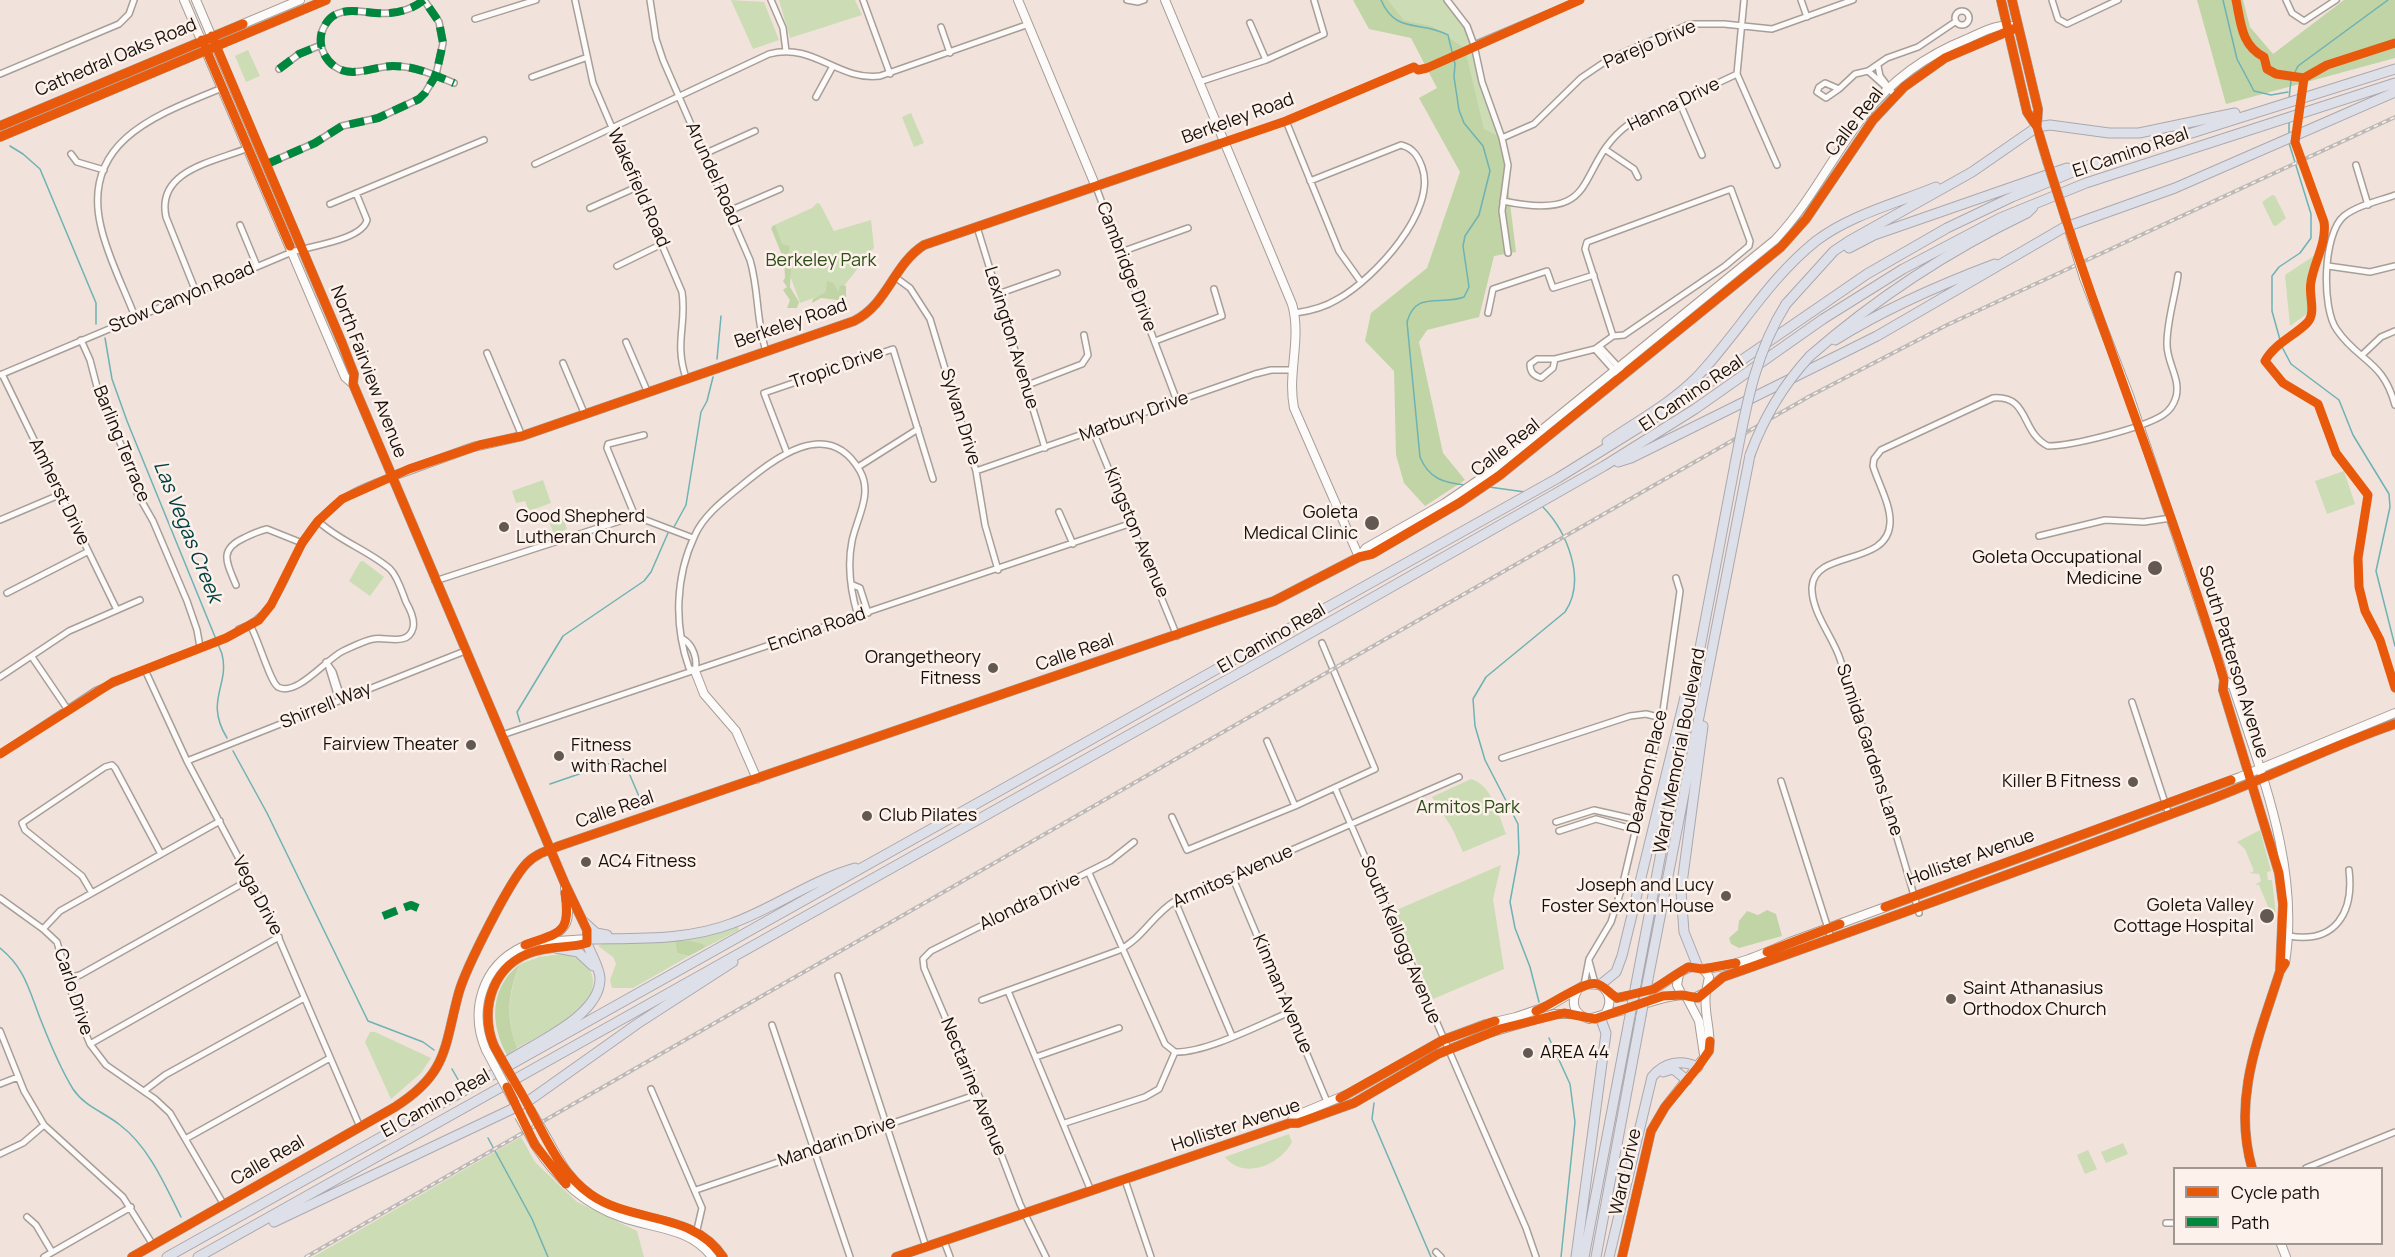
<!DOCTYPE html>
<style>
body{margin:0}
#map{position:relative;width:2395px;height:1257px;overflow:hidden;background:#f1e3db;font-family:Manrope,sans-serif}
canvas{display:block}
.legend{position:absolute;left:2173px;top:1167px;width:210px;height:78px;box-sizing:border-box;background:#fcf1eb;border:2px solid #a09791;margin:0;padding:8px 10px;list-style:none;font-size:18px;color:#170f09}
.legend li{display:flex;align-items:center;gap:12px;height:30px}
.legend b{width:30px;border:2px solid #a09791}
</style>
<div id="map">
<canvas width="2395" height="1257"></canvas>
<ul class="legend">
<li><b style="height:8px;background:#e8590c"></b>Cycle path</li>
<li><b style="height:8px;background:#00873e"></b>Path</li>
</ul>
</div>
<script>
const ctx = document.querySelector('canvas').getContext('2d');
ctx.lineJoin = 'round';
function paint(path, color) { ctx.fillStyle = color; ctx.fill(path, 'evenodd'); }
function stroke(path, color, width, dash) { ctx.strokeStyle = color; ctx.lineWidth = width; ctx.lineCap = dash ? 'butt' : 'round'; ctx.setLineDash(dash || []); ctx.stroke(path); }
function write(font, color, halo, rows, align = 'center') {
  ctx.font = font + ' Manrope,sans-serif'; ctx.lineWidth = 5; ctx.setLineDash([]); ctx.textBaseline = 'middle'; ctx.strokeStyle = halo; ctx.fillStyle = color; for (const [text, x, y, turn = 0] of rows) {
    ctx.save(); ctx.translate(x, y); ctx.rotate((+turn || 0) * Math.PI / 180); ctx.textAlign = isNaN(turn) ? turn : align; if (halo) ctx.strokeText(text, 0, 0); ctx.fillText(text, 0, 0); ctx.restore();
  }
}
const green = new Path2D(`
 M731,0L764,2L779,40L753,49Z
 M779,0H855L862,15L790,38Z
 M1388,0H1447L1467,26L1502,138L1484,130L1465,48L1432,26L1404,20Z
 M248,50L260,76L246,82L235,56Z
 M911,113L924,143L914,147L902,117Z
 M2272,195L2275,196L2286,218L2276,226L2273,225L2262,202Z
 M817,203L820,204L834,231L871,220L874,248L840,291L836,290L800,303L772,226L812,208Z
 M2315,255L2308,280V313L2290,326L2285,275Z
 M2344,471L2355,504L2327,514L2315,481Z
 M543,480L551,503L529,511L525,501L516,503L512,491Z
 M560,509L567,529L554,534L546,514Z
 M363,561L384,577L370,596L349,581L360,562Z
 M1471,779C1492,785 1499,816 1506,834L1463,852L1452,828L1432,797Z
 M2260,830L2271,871L2267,872L2268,880H2272L2276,915L2272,916L2259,885H2255L2261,881L2259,874L2250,873L2254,871L2245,849L2237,842Z
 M1501,865L1493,899L1504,969L1433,999L1394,911Z
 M737,925L739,930L704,948V945L692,941H675L677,953L689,956L633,988H612L610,980L616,964L613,957L598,946L605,943L675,941Z
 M561,954C573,956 586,959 591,972C605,1008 543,1033 517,1048C506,1021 508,993 520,964L539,957Z
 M370,1032H375L431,1058L421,1073L391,1099L365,1042Z
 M1289,1134L1292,1142C1281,1164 1244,1181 1225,1157Z
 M521,1137L535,1162L577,1202L637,1231L644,1257H313Z
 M2123,1143L2128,1154L2106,1163L2101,1152Z
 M2088,1150L2097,1169L2085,1174L2077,1155Z`);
const forest = new Path2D(`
 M1353,0H1388L1404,20L1432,26L1465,48L1484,129L1502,138L1516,252L1494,256L1479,317L1427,330L1419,342L1443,453L1465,480L1425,506L1404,483L1396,455L1394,371L1365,341L1371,313L1427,268L1460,172L1419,98L1437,88L1411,38L1369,29Z
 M2197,0H2243L2250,27L2273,54L2344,0H2395V58L2226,104Z
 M775,225L782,244L789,246L790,265L794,266L791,269L790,287L799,302L797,308H787L790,300L783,290L787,287L783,281L785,278L784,260L771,228Z
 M827,281L833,283L838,291L841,285L846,286V297L838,300L821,298L812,303L813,299L826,292Z
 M1747,911L1758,915L1767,910L1776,914L1782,936L1739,948L1731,944L1729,938L1738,930L1739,921Z
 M675,941H692L705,945L704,948L689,956L677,953Z
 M520,964C507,993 506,1021 517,1048L507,1055C490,1024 489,988 520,964Z`);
const stream = new Path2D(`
 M1381,0C1396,35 1421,20 1448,35L1455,64L1454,77L1459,110L1464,123L1483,146L1490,171L1479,215L1465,236L1463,246L1469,287L1464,297C1440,306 1416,290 1407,322L1420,457C1429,479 1444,483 1466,485
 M2223,0L2237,59L2254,91L2271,95L2288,92
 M2289,99L2291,80L2298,66L2388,0
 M2289,122V135
 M2289,143L2311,214V238L2300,253L2279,267L2272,276V311L2282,347L2291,364L2339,400L2353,435L2389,494L2390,507L2376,571L2395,646
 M10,146L23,154L40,169L96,303V324
 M105,338L112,379L127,421L222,654C230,686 204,700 227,738
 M717,359L721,316
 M1489,487L1525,492
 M674,527L686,505L701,412L707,401L713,377
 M520,722L517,712L563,636L644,581L651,572L668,533
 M233,751L267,813L368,1021L423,1042L434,1050
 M550,784L623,759L644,808
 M0,948C25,968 29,990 40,1018C49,1041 60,1068 73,1089C85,1107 104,1112 120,1125C149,1147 165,1185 181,1217
 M1539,1002L1530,967L1515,928L1510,902L1519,853L1518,824L1485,760L1475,726L1473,699L1486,677L1565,612C1587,580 1567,532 1543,507
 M1549,1038L1570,1084L1575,1122L1561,1257
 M452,1069L460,1083
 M1374,1103L1372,1119L1431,1257
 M488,1138L532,1219L548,1257`);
const street = new Path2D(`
 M424,0C414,8 402,12 390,13C368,16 337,0 324,27C320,34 320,42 322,49C325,58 331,65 339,69C355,77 376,66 393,66C415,66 434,75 454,83
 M575,0L593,83L682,292C687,324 674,342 686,378
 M650,0L656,39L663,60L750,260C759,290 756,321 766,351
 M771,0L783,28L786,51
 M863,0L890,74
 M1127,0L1138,2L1144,0
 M1447,0L1467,26L1474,45L1482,82L1502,138L1508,165L1502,211L1508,253
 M1744,0L1737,74L1777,165
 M1801,0L1807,17
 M2052,0L2058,19L2067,24L2118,0
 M2286,0L2292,13L2304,21L2336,0
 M1955 18a7 7 0 1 1 14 0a7 7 0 1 1-14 0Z
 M475,19L536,0
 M1250,23L1266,60
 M941,27L950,53
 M1474,45L1580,0
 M1878,66L1880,76L1895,96
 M279,69L299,54L321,45
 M1868,71L1887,88
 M0,74L119,24L129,14L134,0
 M532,77L585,58
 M1199,82L1266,60L1324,34L1314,0
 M1825,83L1839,89L1826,98L1817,92L1819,87Z
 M1839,89L1855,74L1868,71L1887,58L1918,47L1955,22
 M816,97L833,66
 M1679,101L1702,155
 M1286,121L1339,251L1361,282
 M1502,138L1534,124L1581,78L1609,59L1690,24H1724L1772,29L1853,0
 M1225,142L1286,121L1414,67
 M1606,150L1634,169L1638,177
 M71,154L77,162L104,170
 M704,154L755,131
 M267,164L315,143L342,126L378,118L419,99L425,93L436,75L443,43L439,22L424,0
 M535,164L769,54C814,42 837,81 880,76L1029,24
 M2356,165L2368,205
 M1096,187L1177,401
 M2395,195C2379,201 2358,205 2344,216C2323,233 2321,308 2337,330C2359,362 2383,360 2395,405
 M1503,201C1606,223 1572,166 1629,124C1640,116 1654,112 1666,107C1690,96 1714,85 1737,74
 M330,204L484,140
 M590,208L637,187
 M729,211L780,189
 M240,225L257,266
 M977,227L1045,448
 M1121,252L1188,228
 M617,266L662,244
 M2328,266L2370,272L2395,266
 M895,277L910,288L930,319L976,471L985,525L998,570
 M196,292L166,217C156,170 214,162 248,148
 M998,294L1057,273
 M1295,313C1311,311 1325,307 1338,299C1374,279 1438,210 1422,167C1418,156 1413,148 1401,145L1310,181
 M1488,313L1493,289L1547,271L1553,288L1594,275
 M135,317C124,288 108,258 101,227C80,140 159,114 222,88
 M81,340L90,360L97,387L131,469L137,493L153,521L187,601L197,630L200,647
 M1155,341L1222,316L1214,289
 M626,342L648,393
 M1599,346L1625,374
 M1595,349L1621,378
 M487,353L522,436
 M2362,355L2381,337L2395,331
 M1555,359L1553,368L1541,378C1533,375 1530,372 1530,364L1537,359H1555L1595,349L1613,336L1624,335L1725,266L1749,246L1750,241L1731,189L1587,242L1585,249L1613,336
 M563,363L585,415
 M2,374L117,610
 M0,375L292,252C310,246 362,240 367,220L356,193
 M1025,386L1082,364L1088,355L1084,335
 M1093,431L1177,636
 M644,435L608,444L607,448L635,516L693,538
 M787,453L764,393L893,349L933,479
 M1492,457L1498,465
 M858,467L918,429
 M976,471L1255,374L1271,370H1292
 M1059,512L1073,544
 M0,520L59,495
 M2039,536L2105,520L2144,522L2171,518
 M435,581L635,516
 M236,585C227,563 218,550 244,538C252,534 259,531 267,529L302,543
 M853,585L860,588L868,613
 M7,593L87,552
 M250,625C258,638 270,682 278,687C297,697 326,659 343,651C352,647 363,641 373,639C385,636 408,647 413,628C415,620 410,609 406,602C402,592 398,577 390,569C368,550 339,541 318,521
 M239,629C274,619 285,575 301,546C307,534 316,522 326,513C344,494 367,486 390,477
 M683,639C693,645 698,659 695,671
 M32,657L68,710
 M326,662L333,672L341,697L337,694L329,668
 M145,670L187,761L268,913L360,1127
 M695,671L689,668C674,626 675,577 695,535C704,515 724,500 741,486C774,459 828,415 860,471C873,494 857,517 852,541C847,566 851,593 858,616
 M0,677L69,631L140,600
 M2132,702L2169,815
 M502,735L1132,523
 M1267,741L1295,806L1375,769L1322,643
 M0,754L95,691L173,658
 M1502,758L1630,716L1646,714L1662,718
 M187,761L465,651
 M1781,781L1831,938
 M1335,788L1526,1228L1536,1257
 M1172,817L1187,850L1295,806
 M1556,822L1594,810L1638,820
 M1559,831L1596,819L1636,830
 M1089,873L1165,1044L1175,1052
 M1232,876L1328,1104
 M92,893L82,876L25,830L22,823L105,767L112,765L115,768L161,854
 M0,898L43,929L57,942L79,1018L90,1044L106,1065L155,1099L170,1113L224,1205
 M1175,901L1232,1036
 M1919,913C1895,828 1868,743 1840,659C1833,637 1811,612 1812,587C1814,549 1888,567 1890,523C1891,505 1878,483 1873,466L1874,459L1881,450L1993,398C2030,395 2020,432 2048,446C2072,446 2143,428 2163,415C2169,411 2174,404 2176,397C2181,378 2166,362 2167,343C2167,321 2175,297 2178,275
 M43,929L60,911L220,821
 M2289,936C2336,944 2354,912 2349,870
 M1589,961L1595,983
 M838,976L926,1247
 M68,978L80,975L249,880
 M1584,985L1589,959L1611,922L1622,887L1662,718L1680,591L1676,578
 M1008,991L1091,1191
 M982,1000L1117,951C1142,940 1152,915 1175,901L1459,777
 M772,1025L850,1257
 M0,1031L24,1091L44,1125L123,1197L153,1245
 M90,1044L279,937
 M1175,1052C1206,1053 1261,1024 1290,1012
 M1036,1057L1119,1028
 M0,1084L18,1077
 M651,1089L702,1208L696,1234
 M144,1091L165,1075L304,998
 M1065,1123L1145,1097L1159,1089L1175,1052
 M187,1138L330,1058
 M0,1154L23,1143L44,1125
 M2306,1168L2395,1132
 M1125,1180L1151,1257
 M696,1190L978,1094
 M27,1217L36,1225L52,1252
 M2166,1223H2174
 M944,1241L950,1257
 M1436,1252L1441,1257
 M44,1257L131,1207
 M1046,1257L1020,1204L978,1094L924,968L923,959L931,951L1110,861L1134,842`);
const secondary = new Path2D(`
 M184,0L345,377L353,384
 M196,0L342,343L354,374L353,384L565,884L587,930V943C571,948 553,946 536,951C494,962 478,1008 494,1046
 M1018,0L1096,187
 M1165,0L1292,304C1302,338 1287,373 1294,408L1359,557
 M2001,0L2027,112L2037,127L2047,161
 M2012,0L2038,109L2037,127
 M0,126L300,0
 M0,137L326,0
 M2063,210L2074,246
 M2084,278L2129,395L2220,665L2224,680L2223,690L2279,873L2283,904L2280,971
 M390,477L473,447L522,436L854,321C888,304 893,265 924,245L1225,142
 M1360,556L1366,548L1445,503L1489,473L1775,240C1811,202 1833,155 1865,114C1892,80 1927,55 1967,39C1985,31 1999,22 2018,27
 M695,671L704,694L736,731L757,779
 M2224,680L2233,686C2262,776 2300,868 2285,963L2280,971C2259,1037 2232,1098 2252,1168
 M544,942L587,939
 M1703,969C1734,967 1761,955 1790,942L2240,777L2395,713
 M1709,988L1723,977C1888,919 2051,859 2214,798C2275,775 2333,745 2395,724
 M1608,993L1617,998C1629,995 1643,994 1654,989C1671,982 1695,951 1709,977L1706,992L1692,999L1682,995L1677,985L1679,974
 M1687,998L1699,1021L1704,1055
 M1605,1014C1632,1011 1655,997 1682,995
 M486,1050C469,1011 482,966 522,947C536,940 558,939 566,923C571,911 565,898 565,886
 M1290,1123L1295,1116L1348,1094L1443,1040L1486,1024L1516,1017L1551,1005L1586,984L1600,985C1611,993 1612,1003 1605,1014L1589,1019C1575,1015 1570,1004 1577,991
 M547,1138C561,1164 573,1186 600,1201C641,1224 695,1214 723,1257
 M535,1145C556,1178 584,1204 621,1217C653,1229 690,1227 712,1257
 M2281,1244L2286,1257
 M132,1257L395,1107C449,1073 444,1046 459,992C466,968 510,880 527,863C536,854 548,850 559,846L1274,601L1359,557L1372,554L1459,503L1500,475L1781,247L1806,219L1873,120L1904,87L1945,58L2018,27
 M896,1257L1290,1123H1298L1354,1103L1438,1054L1489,1033L1554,1014H1578
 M1622,1257L1651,1131L1665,1107L1709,1051C1712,1031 1703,1013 1706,992`);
const highway = new Path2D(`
 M1849,248L1874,235L2067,168
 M1786,304L1834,251L1849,241L1972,172L2037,127L2050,125L2109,133H2139L2235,113
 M1835,340C1886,308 1939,285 1995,264
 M1810,356C1875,299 1948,251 2027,213L2033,207
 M1607,442C1637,421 1670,404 1696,378C1738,334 1767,280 1816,241C1850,215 1897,203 1936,187
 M1618,462L1631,458L1877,336L2063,228L2175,188L2395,92
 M584,922L596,933L607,935
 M587,939C636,938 687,941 733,923C774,908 812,880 855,868
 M556,948L578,952L593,966
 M1698,967L1684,932L1681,891L1703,726
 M1648,979L1750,455
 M1636,984L1735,464
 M1600,985L1616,972L1622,956L1685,697
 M503,1064C531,1044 601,1017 600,978C599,966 591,955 587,943
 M1663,1072L1673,1069L1687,1080
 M274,1222L527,1102L637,1024L733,962
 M167,1257L1558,478L1688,397L1867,274L1947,228L2012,197L2090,165L2395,69
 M198,1257L1284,648L1604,466L1695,409L1823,319L1903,269L2000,218L2086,183L2395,83
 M1576,1257L1606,1033L1600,1017
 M1584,1257L1629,1021
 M1596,1257L1641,1016
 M1609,1257L1652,1077C1664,1062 1681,1059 1698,1067`);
const rail = new Path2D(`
 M306,1257L1810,396L1947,325L2395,117`);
const secondaryBridge = new Path2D(`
 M2047,161L2063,210
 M2074,246L2084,278
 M494,1046L522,1097
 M486,1050L514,1102
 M530,1109L547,1138
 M519,1116L535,1145`);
const highwayBridge = new Path2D(`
 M1750,455C1764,417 1783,385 1810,356
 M1735,464C1746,407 1755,353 1786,304
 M1641,1016L1648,979
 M1629,1021L1636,984`);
const quiet = new Path2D(`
 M424,0C414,8 402,12 390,13C368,16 337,0 324,27C320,34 320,42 322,49C325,58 331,65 339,69C355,77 376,66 393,66C415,66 434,75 454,83
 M279,69L299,54L321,45
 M267,164L315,143L342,126L378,118L419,99L425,93L436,75L443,43L439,22L424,0
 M383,916L411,905L418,908`);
const cycleway = new Path2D(`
 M2001,0L2027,112L2037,127C2092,314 2168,493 2224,680L2223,690L2279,873L2283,904L2280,971
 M2012,0L2038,109L2037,127
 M2236,0C2241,23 2241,45 2264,57L2267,69L2276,74L2304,78
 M212,36L342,343L354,374L353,384L565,884L587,930V943C571,948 553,946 536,951C494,962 478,1008 494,1046C505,1066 517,1085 528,1105C545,1136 560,1173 590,1194C632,1224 693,1211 723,1257
 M202,40L290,246
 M2395,43L2327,65L2304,78L2295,142L2324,222C2327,243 2314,262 2311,282C2308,294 2317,313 2307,323C2294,336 2274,344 2265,361L2283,383L2318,404L2336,453L2368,495L2358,558L2359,587L2365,611L2380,640L2395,688
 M0,126L243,24
 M0,137L326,0
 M0,754L113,682L226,638L259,620L271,605L302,543L318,521L342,499L409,469L480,445L522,436L854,321C888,304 893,265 924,245L1286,121L1414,67L1418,70L1427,68L1580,0
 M1885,907L2231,780
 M525,945C560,932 571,935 565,893
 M1767,952L1840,924
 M1536,1011C1550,1005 1586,980 1597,984C1605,986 1610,994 1617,998L1654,989L1688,967L1703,969L1736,963
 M507,1087L535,1145L566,1184
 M1340,1098L1443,1040L1495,1021
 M2252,1168C2232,1098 2259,1037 2280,971L2285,963
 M132,1257L395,1107C449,1073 444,1046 459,992C466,968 510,880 527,863C536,854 548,850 559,846L1274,601L1359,557L1372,554L1459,503L1500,475L1781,247L1806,219L1873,120L1904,87L1945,58L2018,27
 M896,1257L1290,1123H1298L1354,1103L1438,1054L1500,1029L1564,1013L1595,1019L1663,996L1682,995L1698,998L1723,977C1888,919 2051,859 2214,798C2275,775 2333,745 2395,724
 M1622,1257L1651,1131L1665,1107L1698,1067L1709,1051L1710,1041`);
const markers = [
 [1372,523,8,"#635952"],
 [504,527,6,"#635952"],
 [2155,568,8,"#635952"],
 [993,668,6,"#635952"],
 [471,745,6,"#635952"],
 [559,756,6,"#635952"],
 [2133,782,6,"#635952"],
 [867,816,6,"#635952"],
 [586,862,6,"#635952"],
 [1726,896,6,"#635952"],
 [2267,916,8,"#635952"],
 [1951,999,6,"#635952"],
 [1528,1053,6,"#635952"]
];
const streetNames = [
 ["Parejo Drive",1650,45,-23],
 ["Cathedral Oaks Road",116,58,-23],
 ["Hanna Drive",1674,105,-26],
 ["Berkeley Road",1238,119,-20],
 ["Calle Real",1855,122,-52],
 ["El Camino Real",2131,153,-19],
 ["Arundel Road",713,174,66],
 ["Wakefield Road",638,188,66],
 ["Cambridge Drive",1126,267,69],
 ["Stow Canyon Road",182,298,-23],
 ["Berkeley Road",791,324,-19],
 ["Lexington Avenue",1011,338,73],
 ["Tropic Drive",837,368,-19],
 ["North Fairview Avenue",368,372,69],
 ["El Camino Real",1692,394,-34],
 ["Sylvan Drive",960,417,73],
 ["Marbury Drive",1134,417,-20],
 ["Barling Terrace",121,444,68],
 ["Calle Real",1506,448,-38],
 ["Amherst Drive",59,492,64],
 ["Kingston Avenue",1136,533,67],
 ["Encina Road",817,630,-19],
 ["El Camino Real",1272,639,-30],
 ["Calle Real",1075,653,-19],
 ["South Patterson Avenue",2233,662,73],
 ["Shirrell Way",326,706,-22],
 ["Sumida Gardens Lane",1869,750,72],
 ["Ward Memorial Boulevard",1680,751,-79],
 ["Dearborn Place",1648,772,-77],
 ["Calle Real",615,810,-19],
 ["Hollister Avenue",1971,858,-20],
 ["Armitos Avenue",1233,877,-24],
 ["Vega Drive",257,896,62],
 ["Alondra Drive",1030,902,-26],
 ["South Kellogg Avenue",1400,940,67],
 ["Carlo Drive",73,992,72],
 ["Kinman Avenue",1282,994,67],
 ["Nectarine Avenue",973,1087,68],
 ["El Camino Real",436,1104,-29],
 ["Hollister Avenue",1236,1126,-18],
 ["Mandarin Drive",837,1142,-19],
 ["Calle Real",268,1161,-30],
 ["Ward Drive",1626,1172,-77]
];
const parkNames = [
 ["Berkeley Park",821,261],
 ["Armitos Park",1468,808]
];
const poiNames = [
 ["Goleta",1358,513],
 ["Medical Clinic",1358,534],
 ["Good Shepherd",516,517,"left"],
 ["Lutheran Church",516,538,"left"],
 ["Goleta Occupational",2142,558],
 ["Medicine",2142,579],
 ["Orangetheory",981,658],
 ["Fitness",981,679],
 ["Fairview Theater",459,745],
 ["Fitness",571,746,"left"],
 ["with Rachel",571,767,"left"],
 ["Killer B Fitness",2121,782],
 ["Club Pilates",879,816,"left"],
 ["AC4 Fitness",598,862,"left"],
 ["Joseph and Lucy",1714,886],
 ["Foster Sexton House",1714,907],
 ["Goleta Valley",2254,906],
 ["Cottage Hospital",2254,927],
 ["Saint Athanasius",1963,989,"left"],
 ["Orthodox Church",1963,1010,"left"],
 ["AREA 44",1540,1053,"left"]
];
const waterNames = [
 ["Las Vegas Creek",187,532,68]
];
paint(green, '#ccdcb5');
paint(forest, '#c0d4a5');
stroke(stream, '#6db2b4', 1.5);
stroke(street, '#a89e98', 8);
stroke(secondary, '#a89e98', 10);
stroke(highway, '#aba8af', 11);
stroke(street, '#fdfbfa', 5);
stroke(secondary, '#fdfbfa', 8);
stroke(highway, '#dee0e9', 9);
stroke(rail, '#bcb9b7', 4);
stroke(rail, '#fcf1eb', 1.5, [4.5]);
stroke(secondaryBridge, '#a89e98', 10, []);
stroke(highwayBridge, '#aba8af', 11, []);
stroke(secondaryBridge, '#fdfbfa', 8);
stroke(highwayBridge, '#dee0e9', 9);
stroke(quiet, '#00873e', 8, [15, 8]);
stroke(cycleway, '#e8590c', 9);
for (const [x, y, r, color] of markers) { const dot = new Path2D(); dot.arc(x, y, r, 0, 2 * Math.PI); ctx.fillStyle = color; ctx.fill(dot); stroke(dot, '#fcf1eb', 2); }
write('18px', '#170f09', '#fcf1eb', streetNames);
write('18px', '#2e4d17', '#fcf1eb', parkNames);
write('18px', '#170f09', '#fcf1eb', poiNames, 'right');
write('italic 20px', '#004144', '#fcf1eb', waterNames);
</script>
